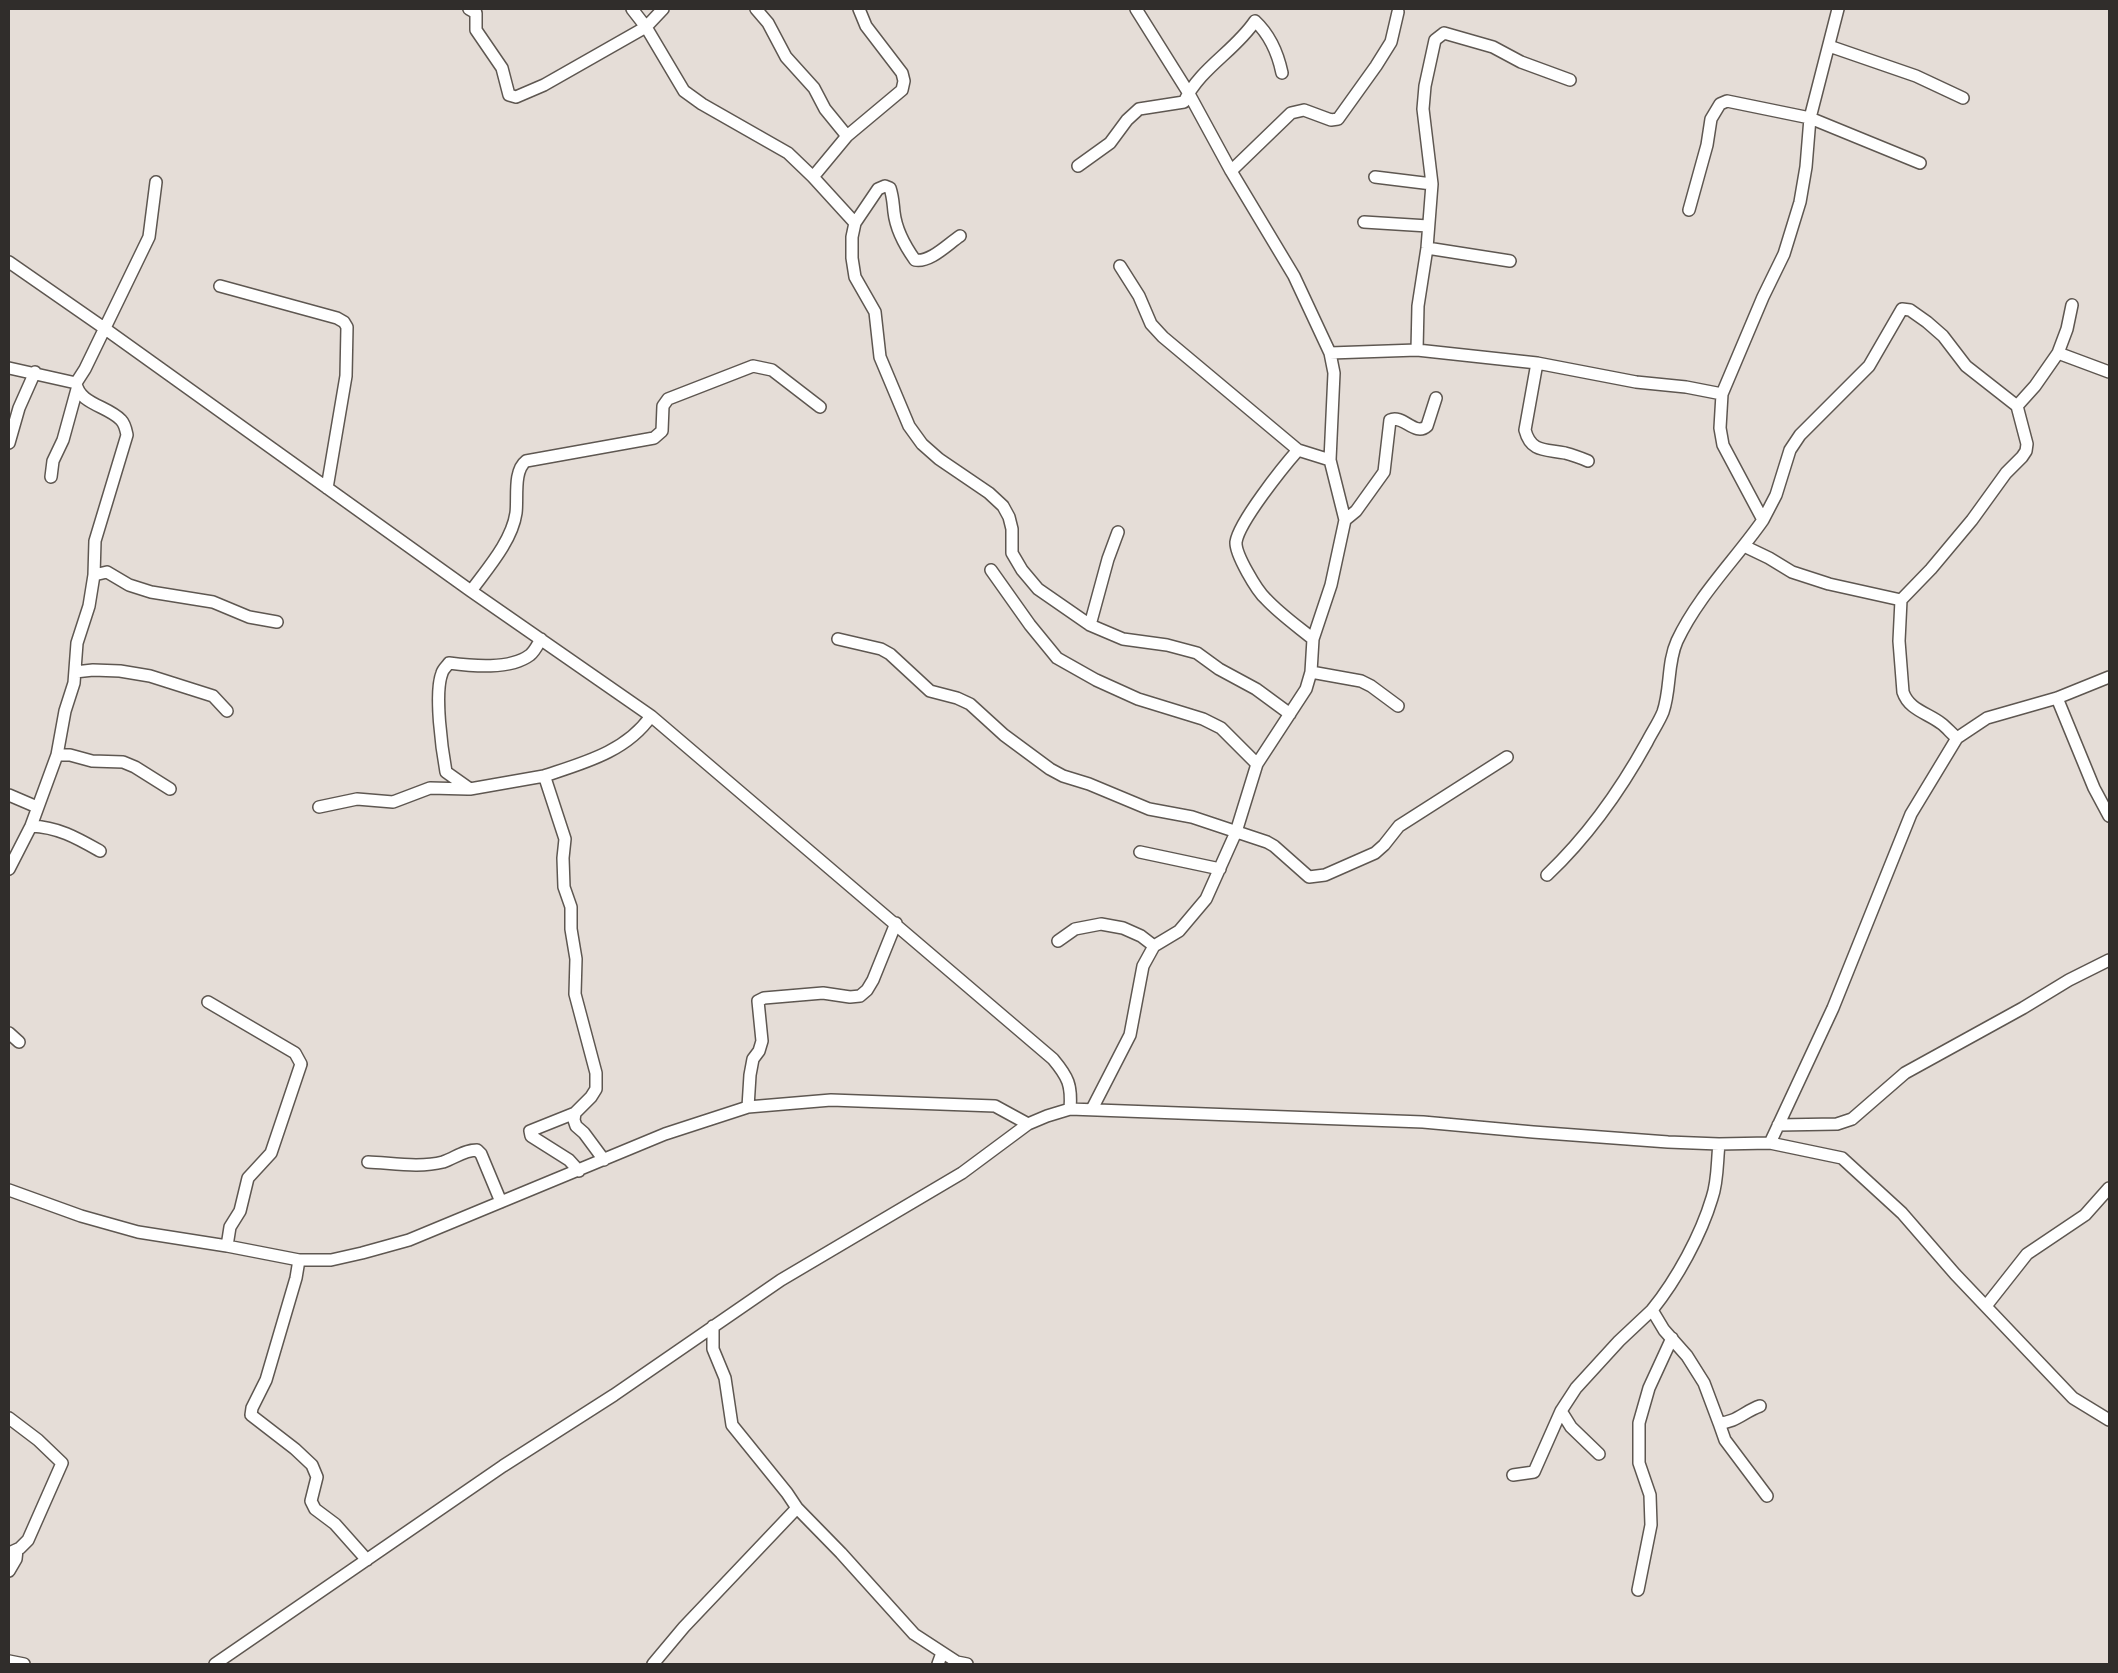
<!DOCTYPE html>
<style>
body{margin:0}
#map{position:relative;width:2118px;height:1673px;overflow:hidden;background:#e5ddd7;font-family:"IBM Plex Sans",sans-serif}
canvas{display:block}
.frame{position:absolute;inset:0;border:10px solid #302d2b;pointer-events:none}
</style>
<div id="map">
<canvas width="2118" height="1673"></canvas>
<div class="frame"></div>
</div>
<script>
const ctx = document.querySelector('canvas').getContext('2d');
ctx.lineJoin = 'round';
function stroke(path, color, width, dash) { ctx.strokeStyle = color; ctx.lineWidth = width; ctx.lineCap = dash ? 'butt' : 'round'; ctx.setLineDash(dash || []); ctx.stroke(path); }
const minor = new Path2D(`
 M469,9L476,13V30L502,68L509,95L516,97L544,85L646,27L632,9
 M663,9L646,27L684,91L702,104L788,153L813,177L855,223
 M756,9L768,23L786,57L814,88L825,109L847,136L902,90L904,81L902,73L866,26L859,9
 M1829,46L1916,76L1963,98
 M1078,166L1110,143L1127,120L1139,109L1184,102C1200,68 1235,51 1255,21C1270,35 1278,54 1282,73
 M1231,171L1291,113L1304,110L1331,120L1338,119L1376,66L1391,42L1398,12
 M813,177L847,136
 M1375,177L1432,184
 M1689,210L1707,145L1711,119L1720,104L1727,101L1810,118L1920,163
 M1364,222L1428,226
 M960,236C948,244 930,263 915,260C905,246 896,230 894,212C893,203 893,197 890,188L885,186L878,189L855,223L852,237V258L855,277L875,312L880,357L909,426L922,444L939,459L989,493L1003,506L1009,517L1012,529V553L1022,570L1038,589L1090,625L1123,639L1167,645L1197,653L1219,669L1256,689L1290,714
 M1427,248L1510,261
 M9,262L104,328L471,591L651,716L1053,1059C1068,1077 1072,1085 1070,1109
 M1120,266L1139,296L1151,324L1163,337L1298,450
 M220,286L337,318L344,322L347,327L346,376L327,488
 M1417,350L1418,306L1427,248L1432,184L1423,109L1425,86L1435,40L1444,33L1493,47L1521,62L1570,80
 M1330,353L1417,350L1537,363L1636,382L1686,387L1722,394L1720,428L1723,445L1763,520C1735,560 1698,596 1677,641C1667,663 1671,689 1663,712C1659,722 1652,732 1647,742C1620,791 1587,837 1547,875
 M2058,353L2067,329L2072,305
 M1537,363L1525,430C1531,453 1546,449 1565,453C1573,455 1581,458 1588,461
 M9,368L76,383
 M1722,394L1763,297L1784,254L1800,202L1806,167L1810,118L1838,9
 M2017,406L2035,386L2058,353L2109,372
 M9,443L19,408L35,372
 M51,477L53,461L63,440L77,389
 M1345,520L1356,511L1384,472L1390,420C1403,414 1415,437 1427,426L1436,398
 M1744,546L1769,558L1792,572L1829,584L1901,600L1931,569L1972,520L2006,473L2022,457L2026,451L2027,444L2017,406L1966,366L1943,336L1927,322L1910,310L1902,309L1869,366L1800,435L1790,450L1776,495L1763,520
 M991,570L1030,625L1057,658L1096,680L1138,699L1203,719L1221,728L1257,764
 M94,575L107,572L129,585L151,592L213,602L249,617L277,622
 M471,591C487,569 512,541 516,513C518,498 513,471 526,461L654,438L662,431L663,406L668,399L753,366L772,370L820,407
 M1901,600L1899,641L1903,692C1909,710 1928,713 1942,724C1947,728 1952,734 1957,738
 M1090,625L1108,559L1118,532
 M541,639C538,644 535,651 530,655C510,670 472,666 449,663C447,666 443,669 442,673C434,693 442,750 446,772L470,789L544,776L546,781L565,839L563,858L564,887L571,907V929L576,959L575,994L596,1073V1089L591,1097L575,1113L574,1120L576,1126L584,1133L604,1160
 M838,639L881,649L890,654L930,691L957,698L970,704L1004,735L1050,769L1063,776L1089,784L1149,809L1192,817L1267,842L1274,846L1309,877L1325,875L1375,853L1384,845L1399,826L1507,757
 M1313,639C1297,626 1280,614 1266,599C1257,591 1235,554 1236,542C1239,522 1283,467 1298,450L1330,460
 M75,672L93,670L120,671L150,676L213,696L227,711
 M1311,672L1361,681L1371,686L1398,706
 M2057,698L2094,788L2109,816
 M57,755H70L92,761L123,762L135,767L170,789
 M544,776C583,763 626,752 651,716
 M9,795L37,807
 M319,807L357,799L393,802L430,788L468,789
 M31,826C58,827 77,838 100,851
 M1140,852L1220,869
 M9,869L31,826L57,755L65,711L74,683L77,643L89,606L94,575L95,541L127,435C126,430 125,424 121,420C108,406 79,404 76,383L85,369L149,237L156,182
 M1058,941L1075,929L1101,924L1123,928L1141,936L1154,946
 M208,1002L295,1053L301,1064L271,1153L248,1178L240,1211L230,1227L227,1246
 M9,1033L19,1042
 M748,1107L750,1075L753,1059L759,1051L762,1041L758,1001L764,998L823,993L850,997L860,996L867,990L873,980L896,923
 M1092,1109L1130,1035L1143,966L1154,946L1179,931L1206,899L1236,832L1257,764L1306,689L1311,672L1313,639L1331,585L1345,520L1330,460L1334,373L1330,353L1294,276L1231,171L1188,92L1136,9
 M575,1113L530,1131L531,1136L569,1160L579,1171
 M1778,1125L1837,1124L1852,1119L1905,1073L2023,1008L2069,980L2109,960
 M1770,1143L1833,1008L1911,814L1957,738L1987,718L2057,698L2109,677
 M1719,1144C1717,1161 1718,1181 1712,1198C1701,1235 1677,1279 1652,1310L1664,1330L1687,1356L1704,1383L1719,1423C1735,1423 1745,1411 1760,1406
 M368,1162C392,1163 420,1168 443,1162C455,1158 464,1150 477,1150L481,1154L501,1202
 M9,1190L81,1216L138,1232L227,1246L299,1260H331L362,1253L409,1240L665,1134L748,1107L831,1100L995,1106L1028,1124
 M299,1260L296,1278L266,1380L252,1408L251,1415L295,1449L312,1465L317,1477L311,1501L315,1509L335,1524L367,1560
 M1986,1306L2027,1254L2085,1215L2109,1188
 M713,1326V1349L725,1378L732,1425L787,1493L797,1508L841,1553L914,1634L957,1662L967,1664
 M1561,1411L1571,1427L1599,1454
 M9,1418L38,1440L62,1463L28,1540L20,1548L9,1553
 M1719,1423L1725,1440L1767,1496
 M1513,1475L1534,1472L1561,1411L1576,1388L1619,1341L1652,1310
 M9,1571L16,1559L17,1550
 M1638,1590L1651,1525L1650,1495L1639,1463V1423L1649,1388L1672,1338
 M9,1661L24,1664
 M215,1664L503,1466L614,1395L781,1280L962,1173L1028,1124L1047,1116L1070,1109L1423,1122L1533,1132L1668,1142L1719,1144L1770,1143L1842,1158L1902,1213L1955,1274L2073,1398L2109,1420
 M653,1664L684,1627L797,1508
 M938,1664L942,1653`);
stroke(minor, '#5e5751', 14);
stroke(minor, '#fff', 11);
</script>
